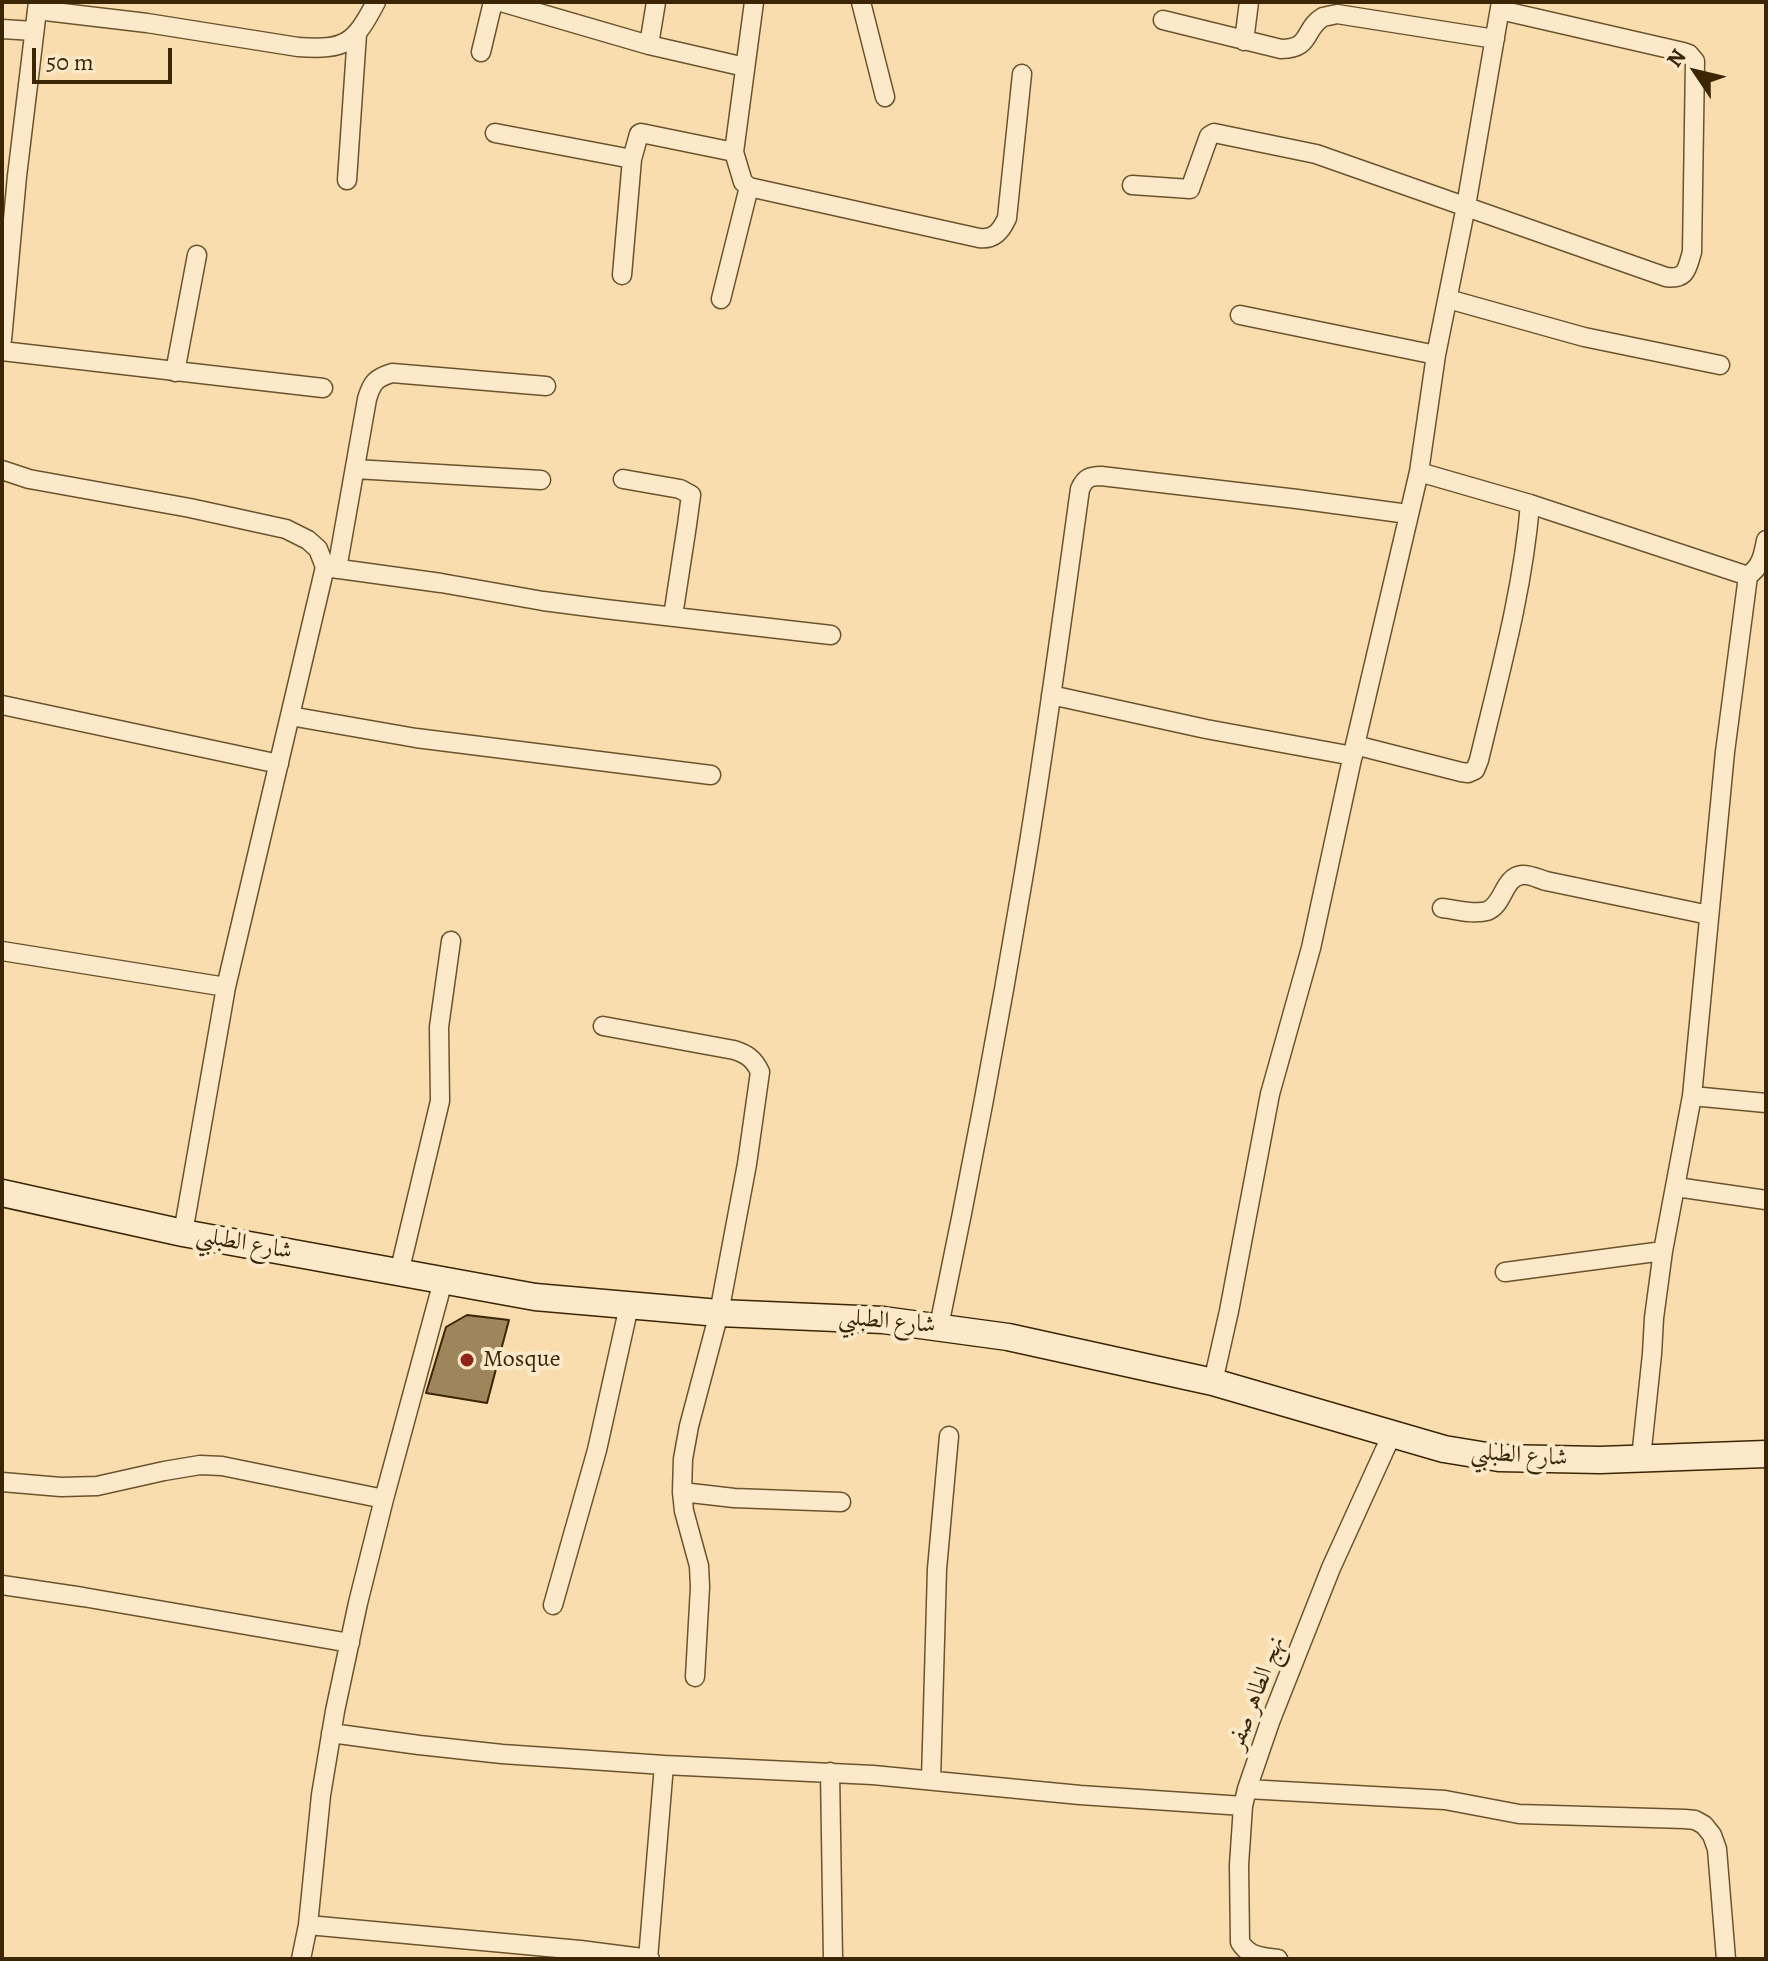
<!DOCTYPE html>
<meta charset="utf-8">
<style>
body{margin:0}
#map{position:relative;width:1768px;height:1961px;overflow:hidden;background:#faddae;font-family:Alegreya,serif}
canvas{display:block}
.frame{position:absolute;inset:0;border:4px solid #3b2502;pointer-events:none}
.north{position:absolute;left:1656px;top:32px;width:80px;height:80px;-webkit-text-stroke:6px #fce9ca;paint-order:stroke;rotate:305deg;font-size:22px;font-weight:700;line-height:32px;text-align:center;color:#3b2502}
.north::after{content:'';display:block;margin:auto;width:28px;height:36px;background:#3b2502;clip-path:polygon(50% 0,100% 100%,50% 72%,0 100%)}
.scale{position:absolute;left:32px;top:48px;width:140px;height:36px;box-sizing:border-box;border:4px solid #3b2502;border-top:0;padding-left:10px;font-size:24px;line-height:28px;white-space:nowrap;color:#3b2502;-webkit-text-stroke:6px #fce9ca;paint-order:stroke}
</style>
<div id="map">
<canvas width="1768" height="1961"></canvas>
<div class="frame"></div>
<div class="north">N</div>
<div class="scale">50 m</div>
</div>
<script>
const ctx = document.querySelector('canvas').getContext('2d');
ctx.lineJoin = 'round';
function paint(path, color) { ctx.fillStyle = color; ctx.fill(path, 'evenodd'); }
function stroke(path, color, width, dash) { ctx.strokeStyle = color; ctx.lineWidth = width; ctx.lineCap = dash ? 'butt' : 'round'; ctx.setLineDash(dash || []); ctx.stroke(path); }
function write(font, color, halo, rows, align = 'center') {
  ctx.font = font + ' Alegreya,Amiri,serif'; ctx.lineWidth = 8; ctx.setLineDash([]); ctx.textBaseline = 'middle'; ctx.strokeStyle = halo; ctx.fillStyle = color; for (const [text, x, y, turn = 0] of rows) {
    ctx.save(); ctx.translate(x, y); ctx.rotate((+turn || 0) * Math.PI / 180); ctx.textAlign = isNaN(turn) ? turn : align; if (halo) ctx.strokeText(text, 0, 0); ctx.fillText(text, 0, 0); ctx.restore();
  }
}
const building = new Path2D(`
 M467,1315L509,1320L487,1403L426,1393L446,1327Z`);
const street = new Path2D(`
 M501,2L649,45L745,67
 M861,2L885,97
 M37,10L147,23L298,47C346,50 354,44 376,2
 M1163,20L1281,49C1312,49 1303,29 1323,17C1324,17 1336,14 1337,14L1495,39
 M2,29L34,31
 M1244,41L1249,2
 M649,45L656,2
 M481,52L493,2
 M495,133L632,159
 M347,180L357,34
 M1132,185L1190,189L1209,136L1214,133L1316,154L1666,277C1687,280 1687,268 1692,252L1695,61L1689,54L1683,52L1500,10
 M749,187L979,238C994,240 1001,231 1007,218L1022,74
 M622,275L632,159L639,134L641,133L734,152
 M721,299L749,187L743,182L734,152L754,2
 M1448,299L1584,337L1720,365
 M1240,315L1436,355
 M2,340L17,176L38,2
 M2,351L323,388
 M175,372L197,255
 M355,469L541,480
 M2,470L29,479L190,508L286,529L308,540L318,549L325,567L226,987L183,1233
 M1419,472L1530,504L1748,576
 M623,479L680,489L691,495L687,525L673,616
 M325,567L441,583L543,601L605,609L831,635
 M337,569L367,399C372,382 376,378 392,373L546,386
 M1051,695L1206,729L1353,756
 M2,705L279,764
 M290,716L416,738L711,775
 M1355,745L1461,772L1468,773L1475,770L1479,760C1499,676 1523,591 1530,504
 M1442,908C1454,909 1474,915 1487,911C1504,905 1503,877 1522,875C1529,874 1539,879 1546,881L1709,915
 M2,951L226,987
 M603,1026L734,1050C747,1054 754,1059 760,1072L747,1164L719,1313L689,1426L683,1459L682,1492L734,1498L841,1502
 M1692,1096L1766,1103
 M1676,1187L1766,1200
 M1505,1272L1663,1251
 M399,1273L440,1101L439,1027L451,941
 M939,1326C970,1178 998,1029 1023,879C1045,749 1062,619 1080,489C1085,478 1090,476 1101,476L1297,499L1408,514
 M1213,1382L1229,1311L1270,1094L1311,948L1355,745L1419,472L1436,355L1466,206L1501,2
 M1641,1458L1652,1354L1654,1318L1663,1251L1692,1096L1725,752L1748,576C1761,566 1763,557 1766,540
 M2,1482L61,1487L97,1486L164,1471L200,1465L222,1466L384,1499
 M682,1492L684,1511L699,1566L700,1587L695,1677
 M2,1585L83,1597L350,1643
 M553,1605L597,1450L629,1306
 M331,1733L419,1745L502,1754L664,1765L873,1775L1080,1795L1243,1806
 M830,1772L833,1959
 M931,1780L937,1569L949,1436
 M1247,1789L1445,1800L1519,1814L1685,1819L1695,1820L1704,1825L1712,1835L1717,1849L1726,1959
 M308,1925L580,1950L650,1959
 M301,1959L308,1925L321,1795L335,1711L358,1603L384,1499L443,1281
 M648,1959L664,1765
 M1278,1959C1262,1957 1249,1957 1240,1942L1239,1865L1243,1806L1247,1789L1270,1722L1331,1568L1392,1434`);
const secondary = new Path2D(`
 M2,1193L183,1233L535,1297L719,1313L883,1320L1008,1337L1213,1382L1444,1449L1499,1458L1600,1460L1766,1454`);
const markers = [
 [467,1360,8,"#8f2418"]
];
const streetNames = [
 ["شارع الطبلبي",244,1244,10],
 ["شارع الطبلبي",887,1322,5],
 ["شارع الطبلبي",1519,1456,4],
 ["نهج الطاهر صفر",1257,1693,-69]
];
const poiNames = [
 ["Mosque",483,1360]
];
paint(building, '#9e855b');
stroke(building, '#3b2502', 2);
stroke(street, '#6b532d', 21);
stroke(secondary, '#3b2502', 29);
stroke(street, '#fce9ca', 18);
stroke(secondary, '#fce9ca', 26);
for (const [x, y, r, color] of markers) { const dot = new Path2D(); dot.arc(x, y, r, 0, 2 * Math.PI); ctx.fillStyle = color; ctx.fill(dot); stroke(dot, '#fce9ca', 3); }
write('24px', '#3b2502', '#fce9ca', streetNames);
write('24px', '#3b2502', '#fce9ca', poiNames, 'left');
</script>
